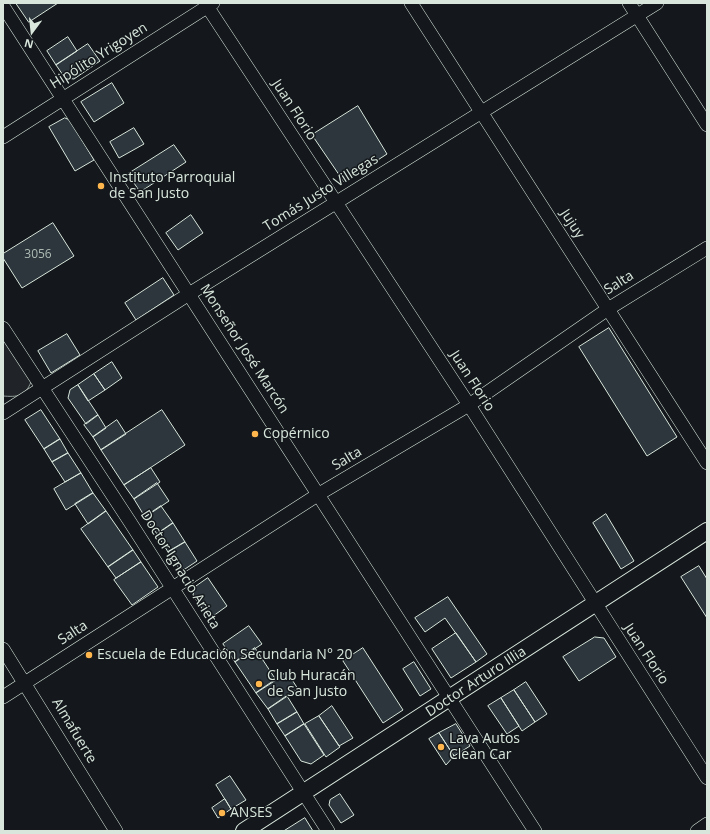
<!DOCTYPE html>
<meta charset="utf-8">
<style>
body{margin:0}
#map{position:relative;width:710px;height:834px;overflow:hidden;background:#14181c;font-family:"Open Sans",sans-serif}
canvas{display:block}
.frame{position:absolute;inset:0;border:4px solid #d8e6dc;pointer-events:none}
.north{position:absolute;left:12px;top:12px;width:40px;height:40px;-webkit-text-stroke:3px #14181c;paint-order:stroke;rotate:195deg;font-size:11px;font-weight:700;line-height:16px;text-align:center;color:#d8e6dc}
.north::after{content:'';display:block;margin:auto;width:14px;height:18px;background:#d8e6dc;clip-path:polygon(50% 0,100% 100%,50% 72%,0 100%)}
</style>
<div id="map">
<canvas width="710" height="834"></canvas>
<div class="frame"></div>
<div class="north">N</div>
</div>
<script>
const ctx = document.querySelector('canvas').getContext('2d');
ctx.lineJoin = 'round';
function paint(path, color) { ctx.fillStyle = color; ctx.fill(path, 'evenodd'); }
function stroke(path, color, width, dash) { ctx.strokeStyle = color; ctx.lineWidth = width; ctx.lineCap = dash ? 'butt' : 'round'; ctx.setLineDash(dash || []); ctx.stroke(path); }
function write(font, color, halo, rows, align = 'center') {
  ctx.font = font + ' "Open Sans",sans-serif'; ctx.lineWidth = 3; ctx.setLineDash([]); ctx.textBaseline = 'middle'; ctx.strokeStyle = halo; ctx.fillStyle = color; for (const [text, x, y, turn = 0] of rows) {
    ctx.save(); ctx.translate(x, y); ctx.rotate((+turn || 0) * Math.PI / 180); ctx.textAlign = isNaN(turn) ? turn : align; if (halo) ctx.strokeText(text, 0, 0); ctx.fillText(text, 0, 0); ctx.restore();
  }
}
const green = new Path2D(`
 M3,336L31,382C25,397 17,397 3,396Z`);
const building = new Path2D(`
 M16,3H58L29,22Z
 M68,37L77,51L56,65L47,51Z
 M88,44L100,61L74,79L65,78L56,65Z
 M112,83L124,103L94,122L81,102Z
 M358,106L387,154L344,182L312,135Z
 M65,118L70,120L94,160L75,171L49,127Z
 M134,128L144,144L119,158L110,142Z
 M174,145L186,162L140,192L128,174Z
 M191,215L203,233L178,250L166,233Z
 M53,223L74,256L22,288L3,258V254Z
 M163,278L174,295L136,320L125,303Z
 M609,328L677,437L647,456L579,347Z
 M67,334L80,355L51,373L38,351Z
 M112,362L122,378L105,390L94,374Z
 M94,374L105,390L88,401L78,385Z
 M78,385L98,415L86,424L68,398L70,390Z
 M41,410L60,439L44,449L25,420Z
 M162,410L185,445L124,485L101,450Z
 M98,415L106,428L93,437L84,425Z
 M117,420L126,434L101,450L93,437Z
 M60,439L68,453L52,462L44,449Z
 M68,453L81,473L65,482L52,462Z
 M151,468L160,482L134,499L124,485Z
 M81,473L93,493L66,510L54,489Z
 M157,483L169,501L145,517L134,499Z
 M93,493L106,511L88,524L75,504Z
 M161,506L173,523L157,534L145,517Z
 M106,511L133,550L108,567L81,529Z
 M606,514L634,561L621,569L593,523Z
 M173,523L185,542L168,552L157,534Z
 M185,542L197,561L185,569L179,568L168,552Z
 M133,550L141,562L116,578L108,567Z
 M141,562L158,587L132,605L114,580Z
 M699,566L707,579V618L681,577Z
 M208,578L227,606L209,619L193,595L195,587Z
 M448,597L487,654L476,662L445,618L425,632L415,618Z
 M249,626L262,644L235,662L223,644Z
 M456,633L476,662L451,678L432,649Z
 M595,637L604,638L616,657L579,681L563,657Z
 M255,648L276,680L256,693L235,662Z
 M363,648L403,710L383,723L343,661Z
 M414,662L431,689L420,696L403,669Z
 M287,672L298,689L268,709L256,693Z
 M526,682L547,714L535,722L514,690Z
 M514,690L535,722L522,731L501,698Z
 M287,696L297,712L277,724L268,709Z
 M501,698L519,726L507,734L488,706Z
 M332,706L353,738L339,746L319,716Z
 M297,712L304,724L285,736L277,724Z
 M319,716L340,747L326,757L305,724Z
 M304,724L324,755L311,764L301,761L285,736Z
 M456,724L470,746L454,756L439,733Z
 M439,733L454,756L446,765L429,739Z
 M230,776L246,800L231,809L216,785Z
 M340,794L354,815L341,823L329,805L330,800Z
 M225,799L231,809L218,818L212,808Z
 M305,818L313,831H284Z`);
const minor = new Path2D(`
 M205,3L469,405L707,778
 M411,3L707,463
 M629,3L707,125
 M3,6L535,831
 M3,137L213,3
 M3,328L130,522L328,831
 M3,413L189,294L657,3
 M3,649L116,831
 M3,697L319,494L469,405L608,309L707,248
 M697,831L707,824`);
const major = new Path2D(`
 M244,831L707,531`);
const markers = [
 [101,186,4,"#ffb74d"],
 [255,434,4,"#ffb74d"],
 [89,655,4,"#ffb74d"],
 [259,684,4,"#ffb74d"],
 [441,747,4,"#ffb74d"],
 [222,813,4,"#ffb74d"]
];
const numberNames = [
 ["3056",38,255]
];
const streetNames = [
 ["Hipólito Yrigoyen",99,56,-32],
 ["Juan Florio",294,110,57],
 ["Tomás Justo Villegas",321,193,-32],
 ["Jujuy",572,224,57],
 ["Salta",619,283,-32],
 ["Monseñor José Marcón",244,349,57],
 ["Juan Florio",472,381,57],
 ["Salta",347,459,-31],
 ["Doctor Ignacio Arieta",180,570,58],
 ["Salta",73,633,-33],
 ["Juan Florio",646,654,57],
 ["Doctor Arturo Illia",476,682,-33],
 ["Almafuerte",74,731,59]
];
const poiNames = [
 ["Instituto Parroquial",109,178],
 ["de San Justo",109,194],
 ["Copérnico",263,434],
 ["Escuela de Educación Secundaria N° 20",97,655],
 ["Club Huracán",267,676],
 ["de San Justo",267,692],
 ["Lava Autos",449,739],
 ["Clean Car",449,755],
 ["ANSES",230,813]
];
paint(green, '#202428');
stroke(green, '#939e99', 1);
paint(building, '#2c363c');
stroke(building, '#d8e6dc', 1);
stroke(minor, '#d8e6dc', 14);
stroke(major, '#d8e6dc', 18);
stroke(minor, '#14181c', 13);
stroke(major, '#14181c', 16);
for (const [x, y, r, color] of markers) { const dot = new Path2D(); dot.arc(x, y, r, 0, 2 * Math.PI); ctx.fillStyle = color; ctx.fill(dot); stroke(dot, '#14181c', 1.5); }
write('12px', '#adbab4', null, numberNames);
write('14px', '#d8e6dc', '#14181c', streetNames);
write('14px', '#d8e6dc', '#14181c', poiNames, 'left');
</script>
